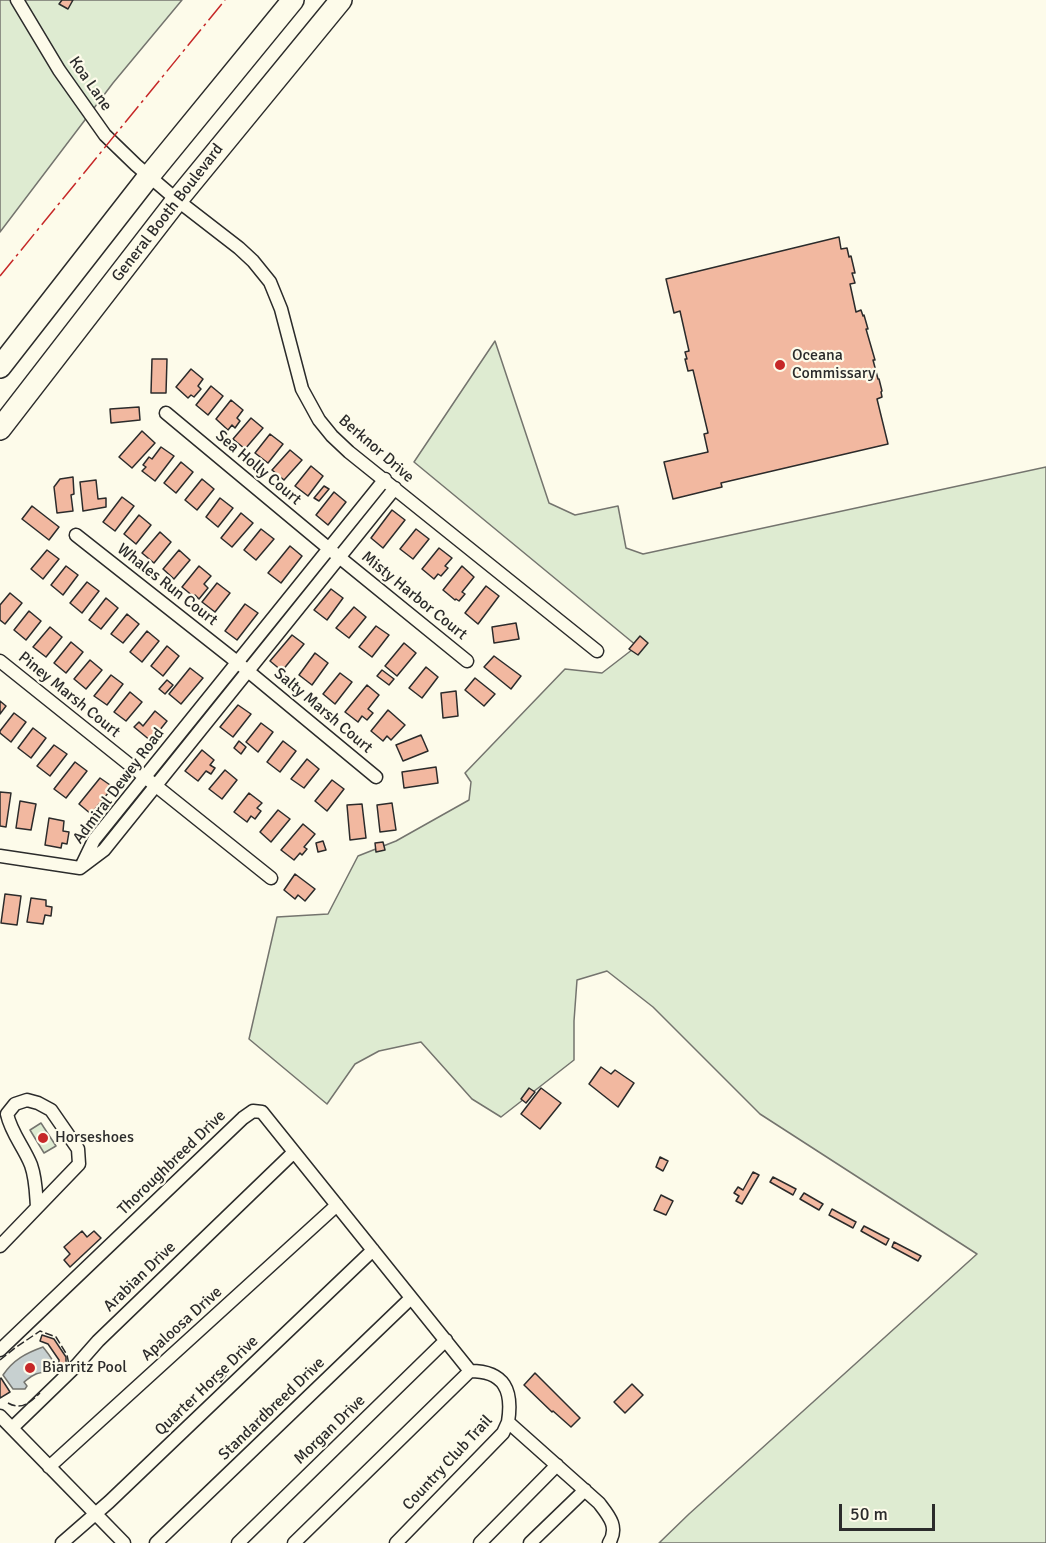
<!DOCTYPE html>
<style>
body{margin:0}
#map{position:relative;width:1046px;height:1543px;overflow:hidden;background:#fdfbea;font-family:Signika,sans-serif}
canvas{display:block}
.scale{position:absolute;left:839px;top:1504px;width:96px;height:27px;box-sizing:border-box;border:3px solid #2b2b2b;border-top:0;padding-left:8px;font-size:18px;line-height:21px;white-space:nowrap;color:#2b2b2b;-webkit-text-stroke:4px #fdfbea;paint-order:stroke}
</style>
<div id="map">
<canvas width="1046" height="1543"></canvas>
<div class="scale">50 m</div>
</div>
<script>
const ctx = document.querySelector('canvas').getContext('2d');
ctx.lineJoin = 'round';
function paint(path, color) { ctx.fillStyle = color; ctx.fill(path, 'evenodd'); }
function stroke(path, color, width, dash) { ctx.strokeStyle = color; ctx.lineWidth = width; ctx.lineCap = dash ? 'butt' : 'round'; ctx.setLineDash(dash || []); ctx.stroke(path); }
function write(font, color, halo, rows, align = 'center') {
  ctx.font = font + ' Signika,sans-serif'; ctx.lineWidth = 4.5; ctx.setLineDash([]); ctx.textBaseline = 'middle'; ctx.strokeStyle = halo; ctx.fillStyle = color; for (const [text, x, y, turn = 0] of rows) {
    ctx.save(); ctx.translate(x, y); ctx.rotate((+turn || 0) * Math.PI / 180); ctx.textAlign = isNaN(turn) ? turn : align; if (halo) ctx.strokeText(text, 0, 0); ctx.fillText(text, 0, 0); ctx.restore();
  }
}
const green = new Path2D(`
 M0,0H182L113,83L0,232Z
 M495,341L549,503L575,515L618,506L626,548L643,554L1046,467V1543H659L689,1514L977,1254L760,1114L653,1007L607,971L577,980L574,1021V1060L501,1117L472,1099L421,1042L379,1051L355,1064L327,1104L249,1039L277,917L328,914L358,856L396,841L469,800L471,782L465,773L565,669L602,673L637,646L414,462Z
 M41,1123L56,1146L44,1153L30,1130Z`);
const water = new Path2D(`
 M43,1347C46,1351 54,1360 54,1365C53,1372 41,1372 36,1374C31,1376 28,1379 24,1382L27,1386L25,1389H13L3,1375C13,1360 26,1353 43,1347Z`);
const building = new Path2D(`
 M62,0H73L68,9L59,4Z
 M839,237L841,249L847,248L849,257L851,256L855,273H852L855,283L850,284L856,312L861,310L863,316L864,315L868,329H866L875,360H873L878,379H879L882,391L881,392L882,397L877,399L888,444L721,483L722,487L673,499L664,462L708,452L704,434L708,433L693,370L688,371L685,359H687L685,352L689,351L680,311L674,313L666,279Z
 M152,359H167L166,393H151Z
 M191,369L203,379L198,386L201,389L194,397L191,395L188,398L176,387Z
 M211,386L223,396L208,415L196,405Z
 M231,400L243,410L237,418L240,421L235,428L232,425L228,430L216,419Z
 M139,407L140,420L111,423L110,409Z
 M251,418L263,428L245,449L233,439Z
 M142,431L155,443L132,468L119,457Z
 M270,434L283,444L268,463L255,453Z
 M161,447L174,456L155,481L142,471L146,467L143,465L149,457L152,459Z
 M290,450L302,460L284,480L272,470Z
 M181,462L193,472L176,493L164,483Z
 M311,466L323,476L308,496L295,486Z
 M73,477L74,494L71,495L73,511L57,513L54,487L60,479Z
 M202,479L214,489L197,510L185,500Z
 M96,480L98,499L106,498V507L83,511L80,482Z
 M324,486L329,489L319,501L314,498Z
 M334,492L346,502L328,525L316,515Z
 M122,497L134,506L115,531L103,522Z
 M220,498L233,508L218,527L206,517Z
 M32,506L59,527L49,540L22,519Z
 M392,510L405,520L383,548L371,538Z
 M241,513L253,523L232,547L221,538Z
 M139,515L151,525L136,544L124,534Z
 M261,529L274,539L256,560L244,550Z
 M416,529L429,539L413,559L400,549Z
 M160,532L171,542L154,563L142,553Z
 M290,546L302,556L281,583L268,573Z
 M439,548L452,558L445,566L448,568L441,576L438,574L434,579L422,569Z
 M47,550L59,559L43,579L31,569Z
 M179,550L190,560L174,579L163,569Z
 M66,566L78,575L63,595L51,585Z
 M199,566L211,576L204,584L208,588L199,599L195,595L194,597L182,587Z
 M462,566L474,577L462,592L465,594L459,601L456,599L455,600L443,590Z
 M87,582L99,591L82,613L70,603Z
 M217,583L230,593L215,612L202,602Z
 M486,586L499,596L478,624L465,613Z
 M331,589L343,598L327,620L314,610Z
 M10,593L22,603L5,624L0,620V605Z
 M106,598L118,608L101,629L89,620Z
 M245,604L258,613L237,640L225,631Z
 M354,607L366,617L349,638L336,628Z
 M29,611L41,621L26,640L14,630Z
 M127,614L139,624L123,643L111,634Z
 M516,623L519,639L494,643L492,627Z
 M376,626L389,635L372,657L359,647Z
 M50,627L62,637L46,657L33,647Z
 M147,631L159,641L142,662L130,652Z
 M292,635L304,644L282,671L270,661Z
 M640,636L648,643L638,655L629,649Z
 M71,642L83,652L66,673L54,663Z
 M404,643L416,653L397,676L385,666Z
 M167,646L179,656L163,676L151,666Z
 M315,653L328,663L312,685L299,675Z
 M494,656L521,676L511,689L484,667Z
 M90,660L102,670L86,689L74,679Z
 M426,667L438,677L422,698L409,688Z
 M190,668L203,678L181,704L169,694Z
 M382,670L394,679L389,685L377,676Z
 M340,673L352,682L335,704L323,694Z
 M111,675L123,684L107,705L94,696Z
 M475,678L495,694L484,706L465,690Z
 M167,680L173,685L165,694L159,689Z
 M367,685L379,695L368,709L373,713L367,720L362,716L358,722L345,712Z
 M456,691L458,716L443,718L441,693Z
 M130,692L142,702L126,721L114,712Z
 M0,701L6,706L0,714Z
 M238,705L251,714L233,737L220,727Z
 M388,710L405,725L391,740L387,736L383,741L371,731Z
 M155,711L167,721L151,741L134,727L139,722L143,726Z
 M14,713L26,722L11,742L0,733V731Z
 M261,723L273,732L258,752L246,742Z
 M33,728L46,738L31,758L18,748Z
 M421,735L428,751L403,761L396,745Z
 M239,741L246,747L241,754L234,748Z
 M283,741L296,751L280,772L267,762Z
 M54,745L67,754L50,776L37,766Z
 M202,750L214,760L210,765L215,768L211,774L206,771L198,781L185,771Z
 M307,759L319,769L304,788L291,779Z
 M75,762L87,771L66,798L54,789Z
 M436,767L438,783L404,788L402,772Z
 M225,770L237,780L222,799L209,789Z
 M100,778L113,787L91,814L79,804Z
 M332,780L344,789L327,811L315,801Z
 M0,792L11,793L6,827L0,826Z
 M249,793L262,803L257,808L261,811L255,819L251,816L247,822L234,812Z
 M20,801L36,804L31,830L16,828Z
 M392,803L396,830L380,832L377,805Z
 M362,804L366,838L350,840L347,805Z
 M278,810L290,819L271,842L260,832Z
 M49,818L64,821L63,831L69,832L67,844L62,843L61,848L45,845Z
 M303,824L315,834L304,847L307,849L302,855L300,853L294,860L281,850Z
 M323,841L326,850L318,852L316,843Z
 M383,842L385,850L376,852L375,843Z
 M295,874L315,889L305,901L298,895L295,899L284,890Z
 M5,894L21,896L17,925L1,923Z
 M31,898L46,900V906L52,907L51,916L45,915L43,924L27,922Z
 M601,1067L611,1074L615,1070L634,1083L618,1107L589,1084Z
 M529,1088L535,1092L526,1103L521,1099Z
 M541,1088L561,1103L540,1129L521,1114Z
 M660,1157L668,1161L663,1171L656,1167Z
 M753,1172L759,1175L742,1204L736,1201L739,1196L734,1193L738,1187L743,1190Z
 M773,1177L796,1189L793,1195L770,1182Z
 M804,1193L823,1204L819,1210L800,1199Z
 M661,1195L673,1201L666,1215L654,1210Z
 M832,1209L856,1222L853,1228L829,1215Z
 M864,1226L889,1239L886,1245L861,1231Z
 M82,1231L87,1237L94,1231L101,1238L70,1267L64,1260L70,1254L64,1247Z
 M894,1242L921,1256L918,1261L892,1247Z
 M42,1335L54,1339L66,1357V1366L59,1369V1360L48,1344L40,1341Z
 M219,1369L226,1375L221,1382L213,1375Z
 M535,1373L580,1418L571,1427L553,1411L552,1412L524,1385Z
 M1,1378L10,1392L0,1398V1379Z
 M632,1384L643,1395L625,1413L614,1402Z`);
const street = new Path2D(`
 M17,0L59,70L105,135L136,165L177,200L239,248L253,261L270,282L281,309L302,389L319,420L332,436L349,452L597,651
 M166,413L339,557L467,661
 M76,535L237,662L376,777
 M0,661L271,878
 M0,856L80,868
 M82,865L94,840L385,479
 M80,868L104,850L395,488
 M0,1246L79,1164L78,1149L51,1110L38,1103L27,1100L15,1104L7,1114C11,1133 24,1147 31,1165C36,1179 36,1193 37,1207
 M0,1350L243,1118L253,1111L262,1112L470,1371
 M0,1416L124,1543
 M12,1428L76,1366L98,1341L294,1152
 M49,1467L337,1205
 M62,1543L109,1502L373,1250
 M156,1543L411,1298
 M238,1543L446,1340
 M294,1543L470,1371C505,1371 513,1391 508,1422
 M396,1543L503,1433L508,1422L599,1503C609,1516 619,1527 609,1543
 M480,1543L557,1465
 M530,1543L585,1490`);
const highway = new Path2D(`
 M0,367L149,176L293,0
 M0,429L177,200L341,0`);
const fence = new Path2D(`
 M0,1360L15,1348L40,1331L56,1337L67,1355L69,1365L67,1369
 M8,1403C22,1411 30,1402 40,1393`);
const power = new Path2D(`
 M0,276L225,0`);
const markers = [
 [780,365,6,"#c62828"],
 [43,1138,6,"#c62828"],
 [30,1368,6,"#c62828"]
];
const streetNames = [
 ["Koa Lane",90,84,55],
 ["General Booth Boulevard",168,213,-52],
 ["Berknor Drive",376,449,41],
 ["Sea Holly Court",258,468,40],
 ["Whales Run Court",167,585,38],
 ["Misty Harbor Court",414,596,39],
 ["Piney Marsh Court",69,695,39],
 ["Salty Marsh Court",323,711,40],
 ["Admiral Dewey Road",119,786,-53],
 ["Thoroughbreed Drive",172,1163,-44],
 ["Arabian Drive",140,1277,-44],
 ["Apaloosa Drive",182,1324,-42],
 ["Quarter Horse Drive",207,1386,-44],
 ["Standardbreed Drive",272,1409,-44],
 ["Morgan Drive",330,1430,-44],
 ["Country Club Trail",448,1463,-47]
];
const poiNames = [
 ["Oceana",792,356],
 ["Commissary",792,374],
 ["Horseshoes",55,1138],
 ["Biarritz Pool",42,1368]
];
paint(green, '#deebd1');
stroke(green, '#74746e', 1.5);
paint(water, '#c7d0d0');
stroke(water, '#74746e', 1.5);
paint(building, '#f2b8a0');
stroke(building, '#2b2b2b', 1.5);
stroke(street, '#2b2b2b', 15);
stroke(highway, '#2b2b2b', 24);
stroke(street, '#fdfbea', 12);
stroke(highway, '#fdfbea', 21);
stroke(fence, '#2b2b2b', 1.5, [8, 3]);
stroke(power, '#c62828', 1.5, [21, 4.5, 3, 4.5]);
for (const [x, y, r, color] of markers) { const dot = new Path2D(); dot.arc(x, y, r, 0, 2 * Math.PI); ctx.fillStyle = color; ctx.fill(dot); stroke(dot, '#fdfbea', 2); }
write('16px', '#2b2b2b', '#fdfbea', streetNames);
write('16px', '#2b2b2b', '#fdfbea', poiNames, 'left');
</script>
